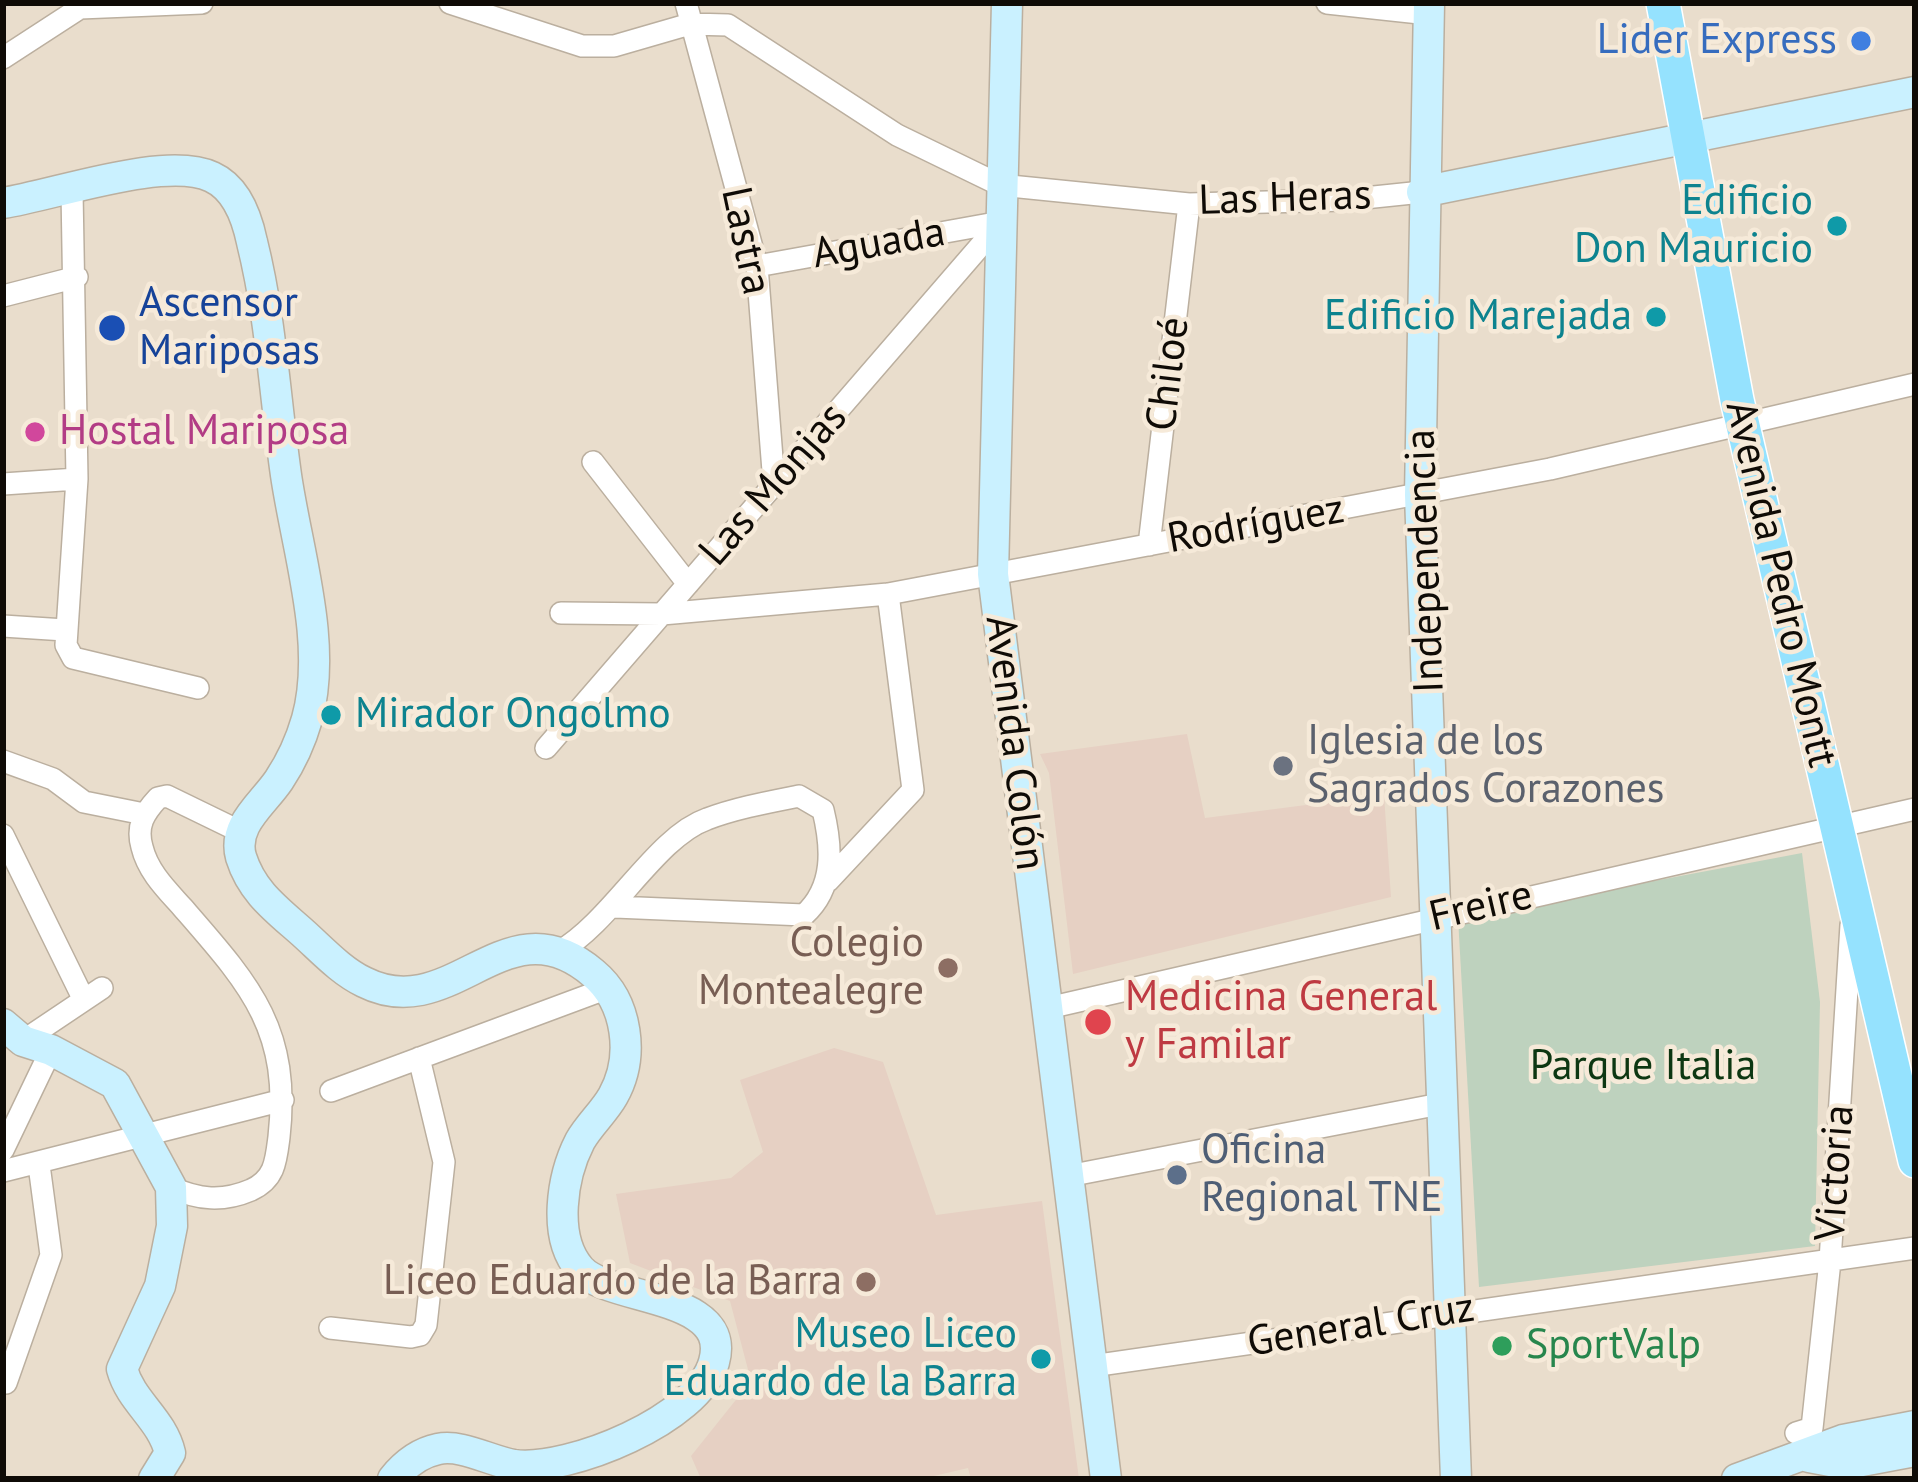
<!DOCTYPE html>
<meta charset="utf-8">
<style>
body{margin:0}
#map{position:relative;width:1918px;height:1482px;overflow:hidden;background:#e9ddcc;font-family:"PT Sans",sans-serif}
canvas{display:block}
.frame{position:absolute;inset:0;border:6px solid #0f0b06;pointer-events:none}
</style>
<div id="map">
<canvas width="1918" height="1482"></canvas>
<div class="frame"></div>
</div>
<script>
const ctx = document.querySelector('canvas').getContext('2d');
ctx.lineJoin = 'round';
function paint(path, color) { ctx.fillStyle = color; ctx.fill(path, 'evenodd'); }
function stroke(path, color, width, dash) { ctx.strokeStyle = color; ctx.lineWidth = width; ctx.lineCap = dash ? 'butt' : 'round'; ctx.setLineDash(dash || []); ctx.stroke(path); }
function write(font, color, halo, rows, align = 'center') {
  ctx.font = font + ' "PT Sans",sans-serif'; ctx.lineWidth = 9; ctx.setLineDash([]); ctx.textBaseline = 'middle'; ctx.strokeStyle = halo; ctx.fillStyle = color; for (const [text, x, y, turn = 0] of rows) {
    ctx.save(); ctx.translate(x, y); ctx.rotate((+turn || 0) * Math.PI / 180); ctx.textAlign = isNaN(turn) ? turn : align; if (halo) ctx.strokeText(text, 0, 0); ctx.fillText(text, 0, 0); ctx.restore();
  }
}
const education = new Path2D(`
 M1187,734L1205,818L1384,795L1391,897L1073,974L1049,773L1040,754Z
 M834,1048L883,1062L936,1215L1042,1201L1079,1479H971L968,1468L921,1479H701L691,1456L751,1381L730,1301L630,1263L616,1194L731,1178L763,1152L740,1080Z`);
const green = new Path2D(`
 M1802,853L1820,1002L1815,1246L1479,1287L1458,918Z`);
const street = new Path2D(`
 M450,3L582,46H614L690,24L728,25L897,135L1000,185L1189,204L1345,200L1422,192
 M686,3L757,266L774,484
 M1327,3L1429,14
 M3,58L80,8L202,3
 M72,191L77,479L66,645L73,658L198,688
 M757,266L1001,222
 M3,296L77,277
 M593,462L688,584
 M3,484L77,479
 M1149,545L1189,204
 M561,613L662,614L888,594L1550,469L1915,384
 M3,626L65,630
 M546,748L1001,222
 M3,761L53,779L84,802L144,814
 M3,835L83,998
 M828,881L913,790L888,594
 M560,951C613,920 656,837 707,819C736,808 769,802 799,796L823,810C832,847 835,887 804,915L615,907
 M1048,1008L1915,809
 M23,1041L102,988
 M331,1091L608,988
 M3,1150L51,1050
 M3,1171L283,1100
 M1068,1176L1445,1103
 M171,1187C198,1200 223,1202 251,1190C275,1179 276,1161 279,1137C291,1029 250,985 183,908C167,890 148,872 142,847C136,826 144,813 158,798L167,796L241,832
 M330,1328L411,1337L420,1335L426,1325L444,1162L419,1058
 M1092,1366L1915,1248
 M6,1383L51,1255L39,1165
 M1796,1433L1812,1428L1830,1261L1851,925`);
const secondary = new Path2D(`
 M1007,3L993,574L1106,1479
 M1429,3L1420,495L1456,1479
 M1422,192L1915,92
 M3,203C55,195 166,155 212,177C236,188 247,218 252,242C271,318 275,398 286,475C297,551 328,643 307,719C301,740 291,762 279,780C263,804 232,825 241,857C252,892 276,909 303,933C322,950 341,971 364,982C453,1027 505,898 593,973C628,1002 635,1057 613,1096C604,1112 589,1125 580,1141C562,1176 552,1237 580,1269C609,1302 733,1293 714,1362C699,1419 569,1472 514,1465C490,1461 462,1444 438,1449C419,1453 405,1464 393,1479
 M3,1024L23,1041L51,1050L115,1084L171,1187L172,1226L160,1286L122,1369C131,1402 162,1419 170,1453L154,1479
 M1809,1457L1846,1464L1915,1451
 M1737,1479L1843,1440L1915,1426`);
const primary = new Path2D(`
 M1663,3L1737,400L1915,1161`);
const markers = [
 [1861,41,12,"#3f7fe0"],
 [1837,226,12,"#0f9aa8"],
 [1656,317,12,"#0f9aa8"],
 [112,328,15,"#1a4fb4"],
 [35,432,12,"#d1479c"],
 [331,715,12,"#0f9aa8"],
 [1283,766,12,"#6b7280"],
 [948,968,12,"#8d6e63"],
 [1098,1022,15,"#e0444e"],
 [1177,1175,12,"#5c6f8a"],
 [866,1282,12,"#8d6e63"],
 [1502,1346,12,"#2e9e5b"],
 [1041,1359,12,"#0f9aa8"]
];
const shopNames = [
 ["Lider Express",1837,41]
];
const streetNames = [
 ["Las Heras",1285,199,-2],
 ["Lastra",745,241,78],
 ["Aguada",879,244,-10],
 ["Chiloé",1169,374,-83],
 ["Las Monjas",774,485,-49],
 ["Rodríguez",1256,525,-10],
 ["Independencia",1426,561,-92],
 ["Avenida Pedro Montt",1780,584,77],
 ["Avenida Colón",1014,743,83],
 ["Freire",1481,907,-13],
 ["Victoria",1836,1173,-86],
 ["General Cruz",1361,1326,-9]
];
const cultureNames = [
 ["Edificio",1813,202],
 ["Don Mauricio",1813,250],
 ["Edificio Marejada",1632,317],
 ["Mirador Ongolmo",355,715,"left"],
 ["Museo Liceo",1017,1335],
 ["Eduardo de la Barra",1017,1383]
];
const transitNames = [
 ["Ascensor",139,304],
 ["Mariposas",139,352]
];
const hotelNames = [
 ["Hostal Mariposa",59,432]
];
const worshipNames = [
 ["Iglesia de los",1307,742],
 ["Sagrados Corazones",1307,790]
];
const educationNames = [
 ["Colegio",924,944],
 ["Montealegre",924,992],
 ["Liceo Eduardo de la Barra",842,1282]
];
const healthNames = [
 ["Medicina General",1125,998],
 ["y Familar",1125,1046]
];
const parkNames = [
 ["Parque Italia",1643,1067]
];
const serviceNames = [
 ["Oficina",1201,1151],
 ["Regional TNE",1201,1199]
];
const leisureNames = [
 ["SportValp",1526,1346]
];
paint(education, '#e6d0c3');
paint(green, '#bed2be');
stroke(street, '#bbaf9f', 24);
stroke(secondary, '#bbaf9f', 33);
stroke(primary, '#fff', 36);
stroke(street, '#fff', 21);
stroke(secondary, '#caf1ff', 30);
stroke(primary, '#95e2fe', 33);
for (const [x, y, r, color] of markers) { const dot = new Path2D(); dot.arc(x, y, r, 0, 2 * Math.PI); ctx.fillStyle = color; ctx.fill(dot); stroke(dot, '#f6ead9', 4.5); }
write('42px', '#366cbe', '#f6ead9', shopNames, 'right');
write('42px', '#0f0b06', '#f6ead9', streetNames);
write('42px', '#0d838f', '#f6ead9', cultureNames, 'right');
write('42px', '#164399', '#f6ead9', transitNames, 'left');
write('42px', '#b23c85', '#f6ead9', hotelNames, 'left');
write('42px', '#5b616d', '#f6ead9', worshipNames, 'left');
write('42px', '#785e54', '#f6ead9', educationNames, 'right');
write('42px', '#be3a42', '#f6ead9', healthNames, 'left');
write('42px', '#0d3712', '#f6ead9', parkNames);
write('42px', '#4e5e75', '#f6ead9', serviceNames, 'left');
write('42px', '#27864d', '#f6ead9', leisureNames, 'left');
</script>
